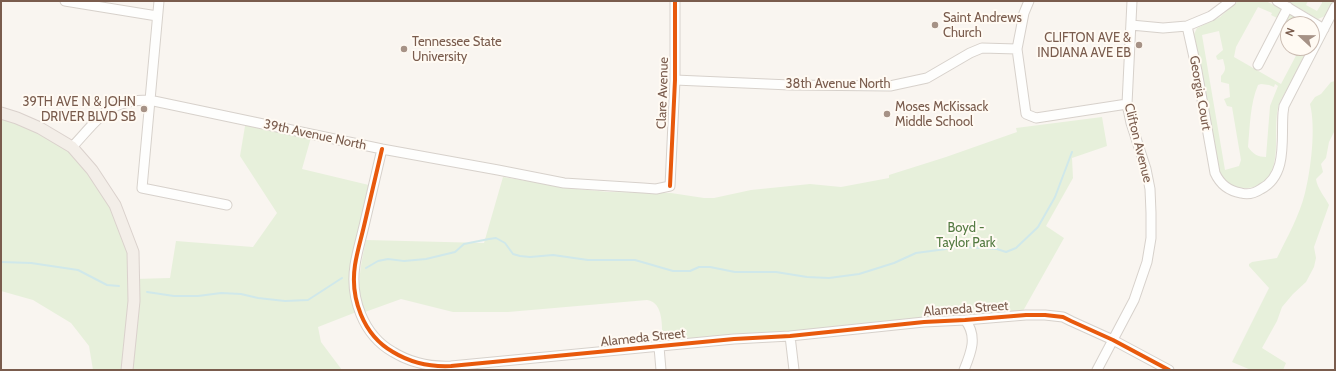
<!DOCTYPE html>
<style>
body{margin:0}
#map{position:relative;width:1336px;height:371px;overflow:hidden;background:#f9f5f0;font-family:Cabin,sans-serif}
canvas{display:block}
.frame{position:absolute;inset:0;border:2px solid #7a5c4d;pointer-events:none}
.north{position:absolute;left:1280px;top:16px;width:40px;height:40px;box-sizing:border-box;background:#fffaf3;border:1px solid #cabbb1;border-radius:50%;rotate:292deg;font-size:11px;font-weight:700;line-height:16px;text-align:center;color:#7a5c4d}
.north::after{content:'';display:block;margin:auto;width:14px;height:18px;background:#a69286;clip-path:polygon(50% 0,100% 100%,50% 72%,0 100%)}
</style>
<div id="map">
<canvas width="1336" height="371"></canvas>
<div class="frame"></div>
<div class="north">N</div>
</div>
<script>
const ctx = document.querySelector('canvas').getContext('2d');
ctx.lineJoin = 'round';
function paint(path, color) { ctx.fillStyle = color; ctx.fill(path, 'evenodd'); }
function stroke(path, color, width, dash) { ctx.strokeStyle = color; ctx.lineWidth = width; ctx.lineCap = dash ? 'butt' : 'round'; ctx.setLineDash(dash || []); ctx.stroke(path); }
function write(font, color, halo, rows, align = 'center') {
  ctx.font = font + ' Cabin,sans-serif'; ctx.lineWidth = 4; ctx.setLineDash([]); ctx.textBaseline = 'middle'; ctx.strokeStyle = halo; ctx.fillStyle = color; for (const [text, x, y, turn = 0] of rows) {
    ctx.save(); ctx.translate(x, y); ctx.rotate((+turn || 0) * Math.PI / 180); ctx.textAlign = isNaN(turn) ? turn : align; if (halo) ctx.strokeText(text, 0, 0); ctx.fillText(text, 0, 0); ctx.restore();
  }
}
const green = new Path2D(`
 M1238,1H1266L1281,9V12L1277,18L1271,15L1272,13L1258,7L1236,47L1234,57L1281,84L1300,48H1308C1302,61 1295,73 1289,86C1285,93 1280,100 1278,108C1272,133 1287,184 1248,188C1235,189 1227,183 1219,173L1194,34L1197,28L1220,17ZM1219,31L1223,50L1216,56L1217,59L1218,60L1223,59C1225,68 1227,69 1221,76V82L1229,84L1230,97L1224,99L1227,106L1232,107L1241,160L1239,166L1225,170L1202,35ZM1261,84L1269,85L1274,87L1275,84L1278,86L1270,106L1266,157C1258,157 1253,154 1248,147C1250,126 1250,104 1258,85Z
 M1286,1H1308L1306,5L1317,11L1322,3V1H1333L1325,16L1318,19Z
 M1290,14L1306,24H1292L1285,20Z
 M1335,81V130L1329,142L1326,158L1321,164L1323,172L1316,179C1317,188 1325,197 1329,205L1314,247L1316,258L1314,267L1306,282L1293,294L1282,307L1277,321L1262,348L1286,363L1283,370H1251L1232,362L1269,288L1249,266V264L1252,262L1277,258C1287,238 1300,214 1305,193C1311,169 1316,128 1310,104L1315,97L1321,94L1331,82Z
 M1,113L40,128L92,170L133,252L134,279L170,278L176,241L253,247L277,213L240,156L246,120L312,134L302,169L373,186L355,265L359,311L318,327L321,342L342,370H93L89,346L71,323L33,300L1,291Z
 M1102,117L1107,146L1072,158L1073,178L1046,226L1064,238L1023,311L663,342C661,328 665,303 647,300L508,312H453L401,299L365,312C355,288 361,264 366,240L484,243L503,177L577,189L609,192L671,193L704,198H714L751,190L810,184L841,187L889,178V175L946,157L1017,132L1016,128Z`);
const stream = new Path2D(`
 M1,262L31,263L78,270L107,285L119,286
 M366,268L378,261L388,259L404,261L426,259L455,252L464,244L489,239L496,238L505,243L513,254L520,256L530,257L553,255L588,260H635L673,271H690L699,267H710L735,272H776L807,277L829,278L859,274L894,263L916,253L961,247L986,248L997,249L1006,252L1016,248L1038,227L1055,197L1072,152
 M147,292L174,296H198L221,293L241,294L258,298L285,301L308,300L342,278`);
const minor = new Path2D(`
 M65,1L157,16
 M159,1L142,188L227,205
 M1029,1L1024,13L1017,49L1026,114L1036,118L1127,104
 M1277,1L1324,29
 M1131,25L1163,28L1187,26L1197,71L1215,173C1220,184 1229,191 1241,193C1248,195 1255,193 1261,189C1288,175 1281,139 1283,113L1284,106L1335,7
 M1187,26L1211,16L1231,1
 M1258,65L1288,7
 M675,80L790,85L890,86L927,78L970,53L982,48L1017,49
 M72,147C99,119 106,100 149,100L382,149L498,170L564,183L643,188L656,189L670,186L675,80V1
 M382,149C376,175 370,200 364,226C361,239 357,252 355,265C350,298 363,335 393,352C411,363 430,367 451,366L734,339L790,336L924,322L965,320L1026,315H1045L1063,317L1071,321L1113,340L1169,370
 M790,336L794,370
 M659,347L661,370
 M964,370C971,353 978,336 965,320
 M1097,370L1134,300L1147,262L1151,238V213L1150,189L1146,169L1131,123L1127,104L1132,1`);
const major = new Path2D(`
 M1,113L17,118L40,128L72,147L92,170L115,205L133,252L134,301L127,370`);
const cycleway = new Path2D(`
 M382,149C376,175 370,200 364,226C361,239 357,252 355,265C350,298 363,335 393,352C411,363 430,367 451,366L734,339L790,336L924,322L965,320L1026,315H1045L1063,317L1071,321L1113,340L1169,370
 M670,186L675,80V1`);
const markers = [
 [935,25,4,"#a69286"],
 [1139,45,4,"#a69286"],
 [404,49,4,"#a69286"],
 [144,109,4,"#a69286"],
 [887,114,4,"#a69286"]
];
const poiNames = [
 ["Saint Andrews",943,18],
 ["Church",943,33],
 ["CLIFTON AVE &",1131,38,"right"],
 ["INDIANA AVE EB",1131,53,"right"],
 ["Tennessee State",412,42],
 ["University",412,57],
 ["39TH AVE N & JOHN",136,102,"right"],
 ["DRIVER BLVD SB",136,117,"right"],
 ["Moses McKissack",895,107],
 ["Middle School",895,122]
];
const streetNames = [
 ["38th Avenue North",838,84],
 ["Clare Avenue",663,93,-88],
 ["Georgia Court",1200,93,80],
 ["39th Avenue North",315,135,12],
 ["Clifton Avenue",1138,143,76],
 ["Alameda Street",966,309,-4],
 ["Alameda Street",643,338,-6]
];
const parkNames = [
 ["Boyd -",966,228],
 ["Taylor Park",966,243]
];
paint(green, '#e7f0db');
stroke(stream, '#d0e8ea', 2);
stroke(minor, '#d7d1cb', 11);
stroke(major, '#dad1cc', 13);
stroke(minor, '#fefefd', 9);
stroke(major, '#f3eee8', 11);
stroke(cycleway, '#e8590c', 4);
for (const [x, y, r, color] of markers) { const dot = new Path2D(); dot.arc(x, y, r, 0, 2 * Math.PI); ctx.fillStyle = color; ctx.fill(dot); stroke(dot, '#fffaf3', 1.5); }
write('13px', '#7a5c4d', '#fffaf3', poiNames, 'left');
write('13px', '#7a5c4d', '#fffaf3', streetNames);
write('13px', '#537a41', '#fffaf3', parkNames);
</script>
